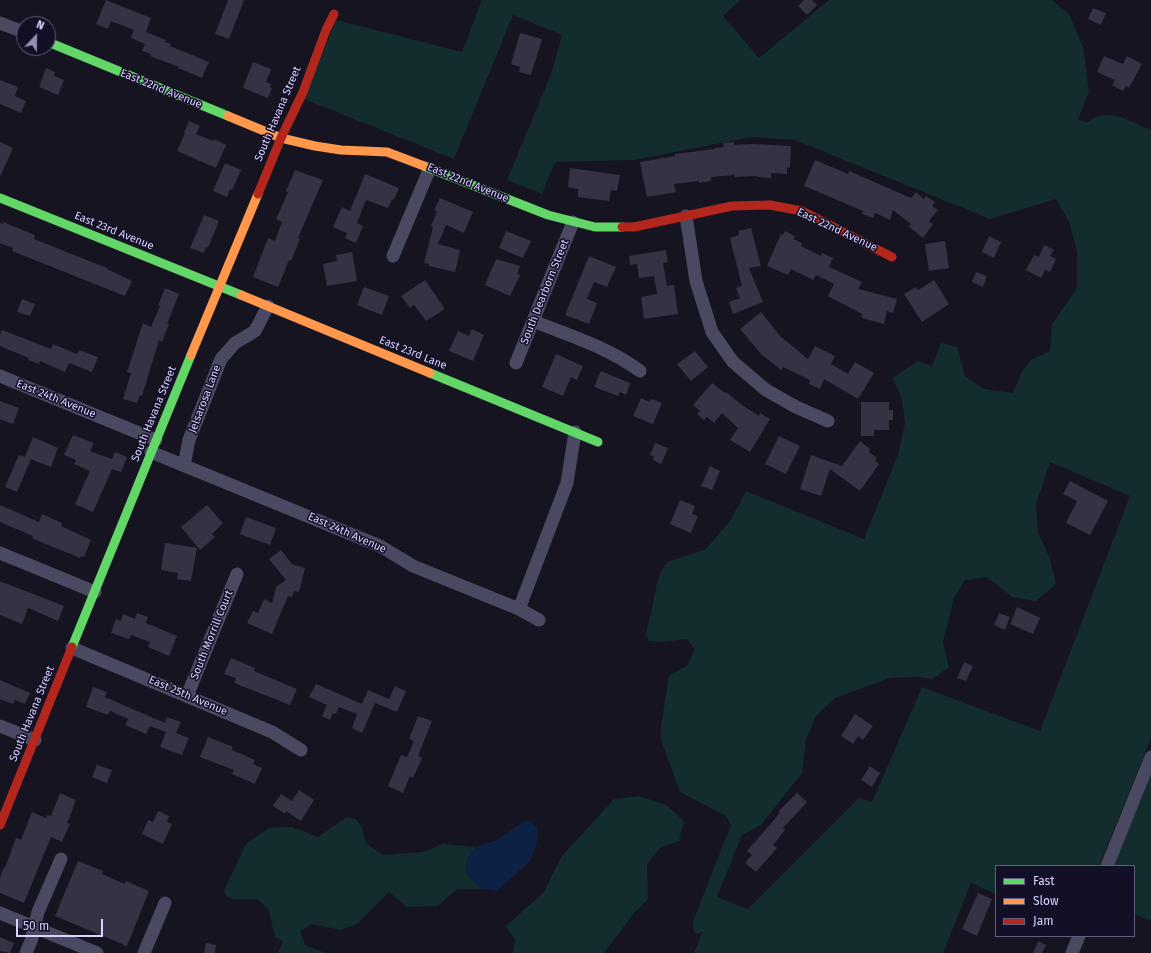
<!DOCTYPE html>
<style>
body{margin:0}
#map{position:relative;width:1151px;height:953px;overflow:hidden;background:#161421;font-family:"Fira Sans",sans-serif}
canvas{display:block}
.legend{position:absolute;left:995px;top:865px;width:140px;height:72px;box-sizing:border-box;background:#130f26;border:1px solid #625e7d;margin:0;padding:5px 7px;list-style:none;font-size:12px;color:#d9d4ff}
.legend li{display:flex;align-items:center;gap:8px;height:20px}
.legend b{width:20px;border:1px solid #625e7d}
.north{position:absolute;left:16px;top:16px;width:40px;height:40px;box-sizing:border-box;background:#130f26;border:1px solid #625e7d;border-radius:50%;rotate:22deg;font-size:11px;font-weight:700;line-height:16px;text-align:center;color:#d9d4ff}
.north::after{content:'';display:block;margin:auto;width:14px;height:18px;background:#9591b1;clip-path:polygon(50% 0,100% 100%,50% 72%,0 100%)}
.scale{position:absolute;left:16px;top:919px;width:87px;height:18px;box-sizing:border-box;border:2px solid #d9d4ff;border-top:0;padding-left:5px;font-size:12px;line-height:14px;white-space:nowrap;color:#d9d4ff;-webkit-text-stroke:3px #130f26;paint-order:stroke}
</style>
<div id="map">
<canvas width="1151" height="953"></canvas>
<ul class="legend">
<li><b style="height:5px;background:#63d668"></b>Fast</li>
<li><b style="height:5px;background:#ff974d"></b>Slow</li>
<li><b style="height:5px;background:#b3261e"></b>Jam</li>
</ul>
<div class="north">N</div>
<div class="scale">50 m</div>
</div>
<script>
const ctx = document.querySelector('canvas').getContext('2d');
ctx.lineJoin = 'round';
function paint(path, color) { ctx.fillStyle = color; ctx.fill(path, 'evenodd'); }
function stroke(path, color, width, dash) { ctx.strokeStyle = color; ctx.lineWidth = width; ctx.lineCap = dash ? 'butt' : 'round'; ctx.setLineDash(dash || []); ctx.stroke(path); }
function write(font, color, halo, rows, align = 'center') {
  ctx.font = font + ' "Fira Sans",sans-serif'; ctx.lineWidth = 3; ctx.setLineDash([]); ctx.textBaseline = 'middle'; ctx.strokeStyle = halo; ctx.fillStyle = color; for (const [text, x, y, turn = 0] of rows) {
    ctx.save(); ctx.translate(x, y); ctx.rotate((+turn || 0) * Math.PI / 180); ctx.textAlign = isNaN(turn) ? turn : align; if (halo) ctx.strokeText(text, 0, 0); ctx.fillText(text, 0, 0); ctx.restore();
  }
}
const green = new Path2D(`
 M482,0H740L723,16L759,58L829,0H1052L1069,14L1083,47L1089,92L1078,119L1087,123C1107,105 1130,122 1151,130V738L1099,866H996V894L971,883L943,953H694L703,931L697,934L694,932L692,924L731,825L726,816L680,792L661,740V727L669,675L687,666L695,650L687,639L662,642L649,641L646,635L659,575L667,562L706,549L730,521L746,491L864,539L898,455L905,423L902,400L893,378L918,361L932,366L941,343L957,347L965,376L984,389L1013,393L1022,371L1031,360L1050,351L1052,324L1077,288V252L1069,222L1056,199L990,219L795,140L752,137L634,160L555,162L542,194L507,180L551,74L562,35L513,15L454,159L304,99L336,20L462,52ZM1050,462L1130,496L1040,731L922,687L872,802L859,798L748,909L717,897L742,835L761,825L802,773L806,739L816,716L835,698L890,678L918,677L933,679L949,667L943,642L954,598L965,580L987,577L1012,597L1036,601L1056,584L1050,559L1038,532L1036,504Z
 M1151,773V921L1134,914V866H1113Z
 M639,796L666,805L684,821L679,841L660,848L647,864L648,899L634,913L604,953H513L515,940L506,926L544,892L561,857L614,799Z
 M347,817L356,819L361,826L366,843L383,855L423,852L443,844L476,847L467,859L466,874L482,889H457L438,906L407,907L389,892L357,924L341,930L312,924L300,931L305,945L325,953H278L283,941L275,937L269,910L257,899H232L226,896L224,890L246,844L269,828L292,827L318,837Z`);
const water = new Path2D(`
 M524,821L532,822L538,829V840L530,861L497,891L482,889L466,874L467,859L476,847L497,840Z`);
const building = new Path2D(`
 M106,0L151,18L146,32L166,40L165,42L171,44L170,46L209,62L202,78L178,68L179,67L150,56L151,54L142,51L145,44L131,38L134,30L111,21L108,29L96,24Z
 M228,0H244L229,39L215,34Z
 M804,0H812L817,5L807,15L798,6Z
 M1093,8L1106,13L1101,25L1088,19Z
 M520,33L542,39L531,75L519,72L520,67L511,64Z
 M1104,56L1123,64L1127,56L1142,64L1129,88L1126,86L1123,91L1112,85L1115,80L1097,72Z
 M253,62L271,69L266,82L271,84L270,87L272,88L268,98L245,89L243,87Z
 M46,68L55,72L54,76L64,80L58,95L39,87Z
 M0,80L18,87L15,96L26,101L21,113L0,104Z
 M189,121L200,126L196,134L213,141L214,139L226,145L216,168L177,151L185,133L184,132Z
 M0,142L13,148L0,177Z
 M734,142V145L753,144L791,146L790,168L787,167V174L771,173V178L757,177V176L735,177V175L711,177V181L699,183V181L674,184L676,192L647,197L640,162L675,156V154L715,149V148L724,147L723,143Z
 M815,160L848,174L849,171L911,198L916,192L924,199L926,196L935,202L932,206L938,210L929,221L933,224L923,238L908,226L911,224L893,210L890,220L875,213L873,218L862,214L863,211L804,186Z
 M225,163L241,170L232,190L230,189L227,197L213,191Z
 M570,168L620,175L617,191L611,190L609,201L578,197V189L568,187Z
 M295,170L323,180L298,238L300,239L291,261L289,260L278,287L253,277L268,238L275,241L282,222L276,219L288,192L286,191Z
 M365,174L399,188L394,200L392,199L388,208L366,200L357,223L363,226L356,243L345,238L347,233L333,227L342,207L350,211Z
 M440,198L473,212L464,233L446,225L438,244L460,250L455,272L429,266V264L424,263L433,227L431,226L437,212L434,210Z
 M204,215L219,221L208,248L206,247L204,253L190,248Z
 M3,222L35,235L34,239L107,268V269L132,281L125,296L12,251L13,248L0,243V223L3,224Z
 M751,228L761,266L749,268L763,302L733,314L729,302L740,298L736,288L742,286L730,238L739,235L738,231Z
 M506,231L531,241L523,258L499,248Z
 M785,231L795,236L793,239L802,243L801,246L821,256L822,253L833,258L829,267L862,282L858,289L897,299L893,313L887,311L884,324L862,318V314L828,296L834,284L816,275L813,280L791,269L788,275L767,266L781,234L783,235Z
 M989,236L1001,242L994,258L982,252Z
 M945,241L949,268L929,271L925,244Z
 M1044,245L1054,250L1050,256L1056,259L1050,272L1045,270L1041,278L1026,270L1034,255L1039,257Z
 M666,250L668,262L663,263L667,286L674,285L678,314L644,319L641,297L657,294L654,276L639,278L637,264L630,265L629,256Z
 M352,252L357,281L327,286L323,264L337,261L336,255Z
 M589,256L616,267L607,287L594,282L587,299L597,303L589,324L565,315Z
 M496,259L520,266L517,274L520,275L510,296L485,285Z
 M976,272L987,276L983,287L972,282Z
 M425,280L445,309L426,321L414,305L410,308L401,296Z
 M934,280L949,304L922,322L904,294L916,287L918,290Z
 M364,287L389,296L382,315L357,305Z
 M165,288L179,294L167,324H169L162,342L159,340L142,396L140,395L137,403L123,399L131,373L127,372L143,323L151,327L160,306H158Z
 M22,299L35,304L30,316L17,312Z
 M761,312L780,336L808,359L815,346L835,356L831,364L848,374L855,362L874,373L858,399L824,379L820,389L809,384L810,380L783,367L781,370L761,354L740,329Z
 M472,329L484,335L473,361L449,351L458,331L469,336Z
 M2,330L51,349L53,344L77,354L79,350L98,357L92,372L69,363L65,372L40,361L39,364L28,360L29,358L0,346V335Z
 M695,351L708,367L691,381L677,364Z
 M556,354L583,366L577,380L571,377L563,396L542,387Z
 M601,371L630,383L626,395L620,392L618,396L594,387Z
 M712,383L725,393L726,392L742,405L759,416L760,413L770,419L750,452L730,440L738,428L722,413L714,423L707,417L704,420L697,414L700,411L693,405Z
 M641,398L650,402L651,399L662,403L653,424L633,416Z
 M0,401L19,408L13,424L0,419Z
 M861,402H889V410H893V420H889V430H874V436H861Z
 M73,435L94,443L90,451L112,459L115,452L127,457L121,472L112,469L93,512L75,504L90,471L74,464L76,460L64,455Z
 M779,436L800,446L786,474L765,464Z
 M33,437L58,448L51,467L25,457Z
 M860,441L870,449L869,452L877,458L875,461L879,464L860,491L830,469L821,496L800,489L811,455L842,466Z
 M655,443L668,448L661,464L653,460L654,456L650,455Z
 M19,455L31,459L17,492L5,487Z
 M710,466L720,471L712,490L701,486Z
 M1070,481L1108,501L1090,535L1066,523L1077,501L1063,494Z
 M680,500L695,506L692,514L698,516L691,533L670,524Z
 M0,505L39,522L42,514L62,523L61,526L91,540L84,557L81,556L80,558L43,543L32,538L33,536L0,522Z
 M207,505L223,523L212,534L215,537L200,550L181,527Z
 M246,517L276,528L270,545L240,534Z
 M165,543L197,548L191,581L177,579L178,573L161,570Z
 M281,550L292,564L305,568L299,592L294,591L292,597L288,596L272,634L247,623L253,611L258,613L264,599L272,603L276,587L286,580L269,559Z
 M0,581L64,606L58,621L28,608L22,624L0,615Z
 M1017,607L1040,618L1033,634L1010,624Z
 M137,613L148,617L146,623L177,636L169,656L148,647L150,642L131,635L129,639L111,633L116,619L121,621L123,614L135,619Z
 M999,613L1010,617L1005,630L994,625Z
 M231,658L255,668L254,671L297,689L290,705L234,683L236,678L224,674Z
 M964,662L973,666L966,681L957,678Z
 M0,680L30,693L25,704L15,700L13,704L0,699Z
 M316,684L362,704L368,690L389,699L395,686L406,691L397,712L375,703L362,733L352,728L357,714L339,707L336,714L333,713L330,720L322,716L327,705L309,697Z
 M93,687L107,692L105,697L165,723L167,717L181,722L176,733L189,738L182,755L160,747L166,732L150,726L146,734L125,725L128,719L110,711L108,715L86,707Z
 M855,714L873,726L863,740L858,736L853,744L841,736Z
 M418,716L432,721L418,756L422,758L413,778L410,776L403,793L388,786L401,755L407,757L414,741L409,739Z
 M208,737L233,747L232,750L255,760L253,764L262,768L255,784L232,774L234,770L200,757Z
 M97,765L112,770L107,783L92,777Z
 M870,766L880,773L872,787L861,780Z
 M299,790L314,800L301,821L286,811L285,814L273,806L281,794L292,801Z
 M60,793L76,800L67,823L70,824L62,842L51,837L24,903L0,893V878L4,867L5,868L16,838L21,840L32,812L46,818L47,815L51,816Z
 M797,793L807,802L783,828L785,830L773,845L777,848L756,872L745,863L752,855L747,851L780,813L778,812Z
 M158,811L169,816L167,822L172,824L163,844L142,834L148,820L153,822Z
 M78,861L103,871L102,874L109,877L125,884L126,881L149,891L127,946L55,916Z
 M978,893L992,899L977,936L962,929Z
 M0,937L14,943L10,953L0,951Z
 M1038,941L1046,945L1042,953H1033Z
 M206,943L216,945L215,953H204Z`);
const street = new Path2D(`
 M0,23L24,32
 M686,216L696,281L712,332L733,362L766,390L796,407L828,421
 M393,256L430,168
 M533,321C571,336 607,347 640,371
 M516,363L573,222
 M0,376L156,440
 M151,452L380,546L413,566L519,609L539,620
 M184,465L189,440L221,359L235,343L255,331L268,306
 M0,553L95,592
 M519,609L567,483L575,432
 M72,648L272,732L301,750
 M187,696L237,574
 M0,726L35,740
 M1107,866L1151,757
 M0,913L97,953
 M26,953L31,941L38,912L61,859
 M144,953L165,903
 M1072,953L1079,936`);
const fast = new Path2D(`
 M48,42L228,116
 M424,166L548,215L595,227H622
 M0,198L241,295
 M430,373L598,442
 M72,647L191,355`);
const slow = new Path2D(`
 M228,116L281,138L315,146L341,150L387,152L424,166
 M241,295L430,373
 M191,355L258,194`);
const jam = new Path2D(`
 M258,194L281,138L303,92L326,30L334,14
 M622,227H634L732,206L770,205L802,211L892,257
 M0,825L72,647`);
const streetNames = [
 ["East 22nd Avenue",161,89,22],
 ["South Havana Street",278,114,-67],
 ["East 22nd Avenue",468,183,22],
 ["East 22nd Avenue",837,230,25],
 ["East 23rd Avenue",114,231,22],
 ["South Dearborn Street",545,292,-68],
 ["East 23rd Lane",413,353,22],
 ["East 24th Avenue",56,399,22],
 ["Jelsarosa Lane",205,399,-69],
 ["South Havana Street",154,414,-68],
 ["East 24th Avenue",347,533,24],
 ["South Morrill Court",212,635,-68],
 ["East 25th Avenue",188,696,23],
 ["South Havana Street",32,714,-68]
];
paint(green, '#132c2d');
paint(water, '#0d2144');
paint(building, '#343243');
stroke(street, '#4a4962', 13);
stroke(fast, '#63d668', 9);
stroke(slow, '#ff974d', 9);
stroke(jam, '#b3261e', 9);
write('11px', '#d9d4ff', '#130f26', streetNames);
</script>
